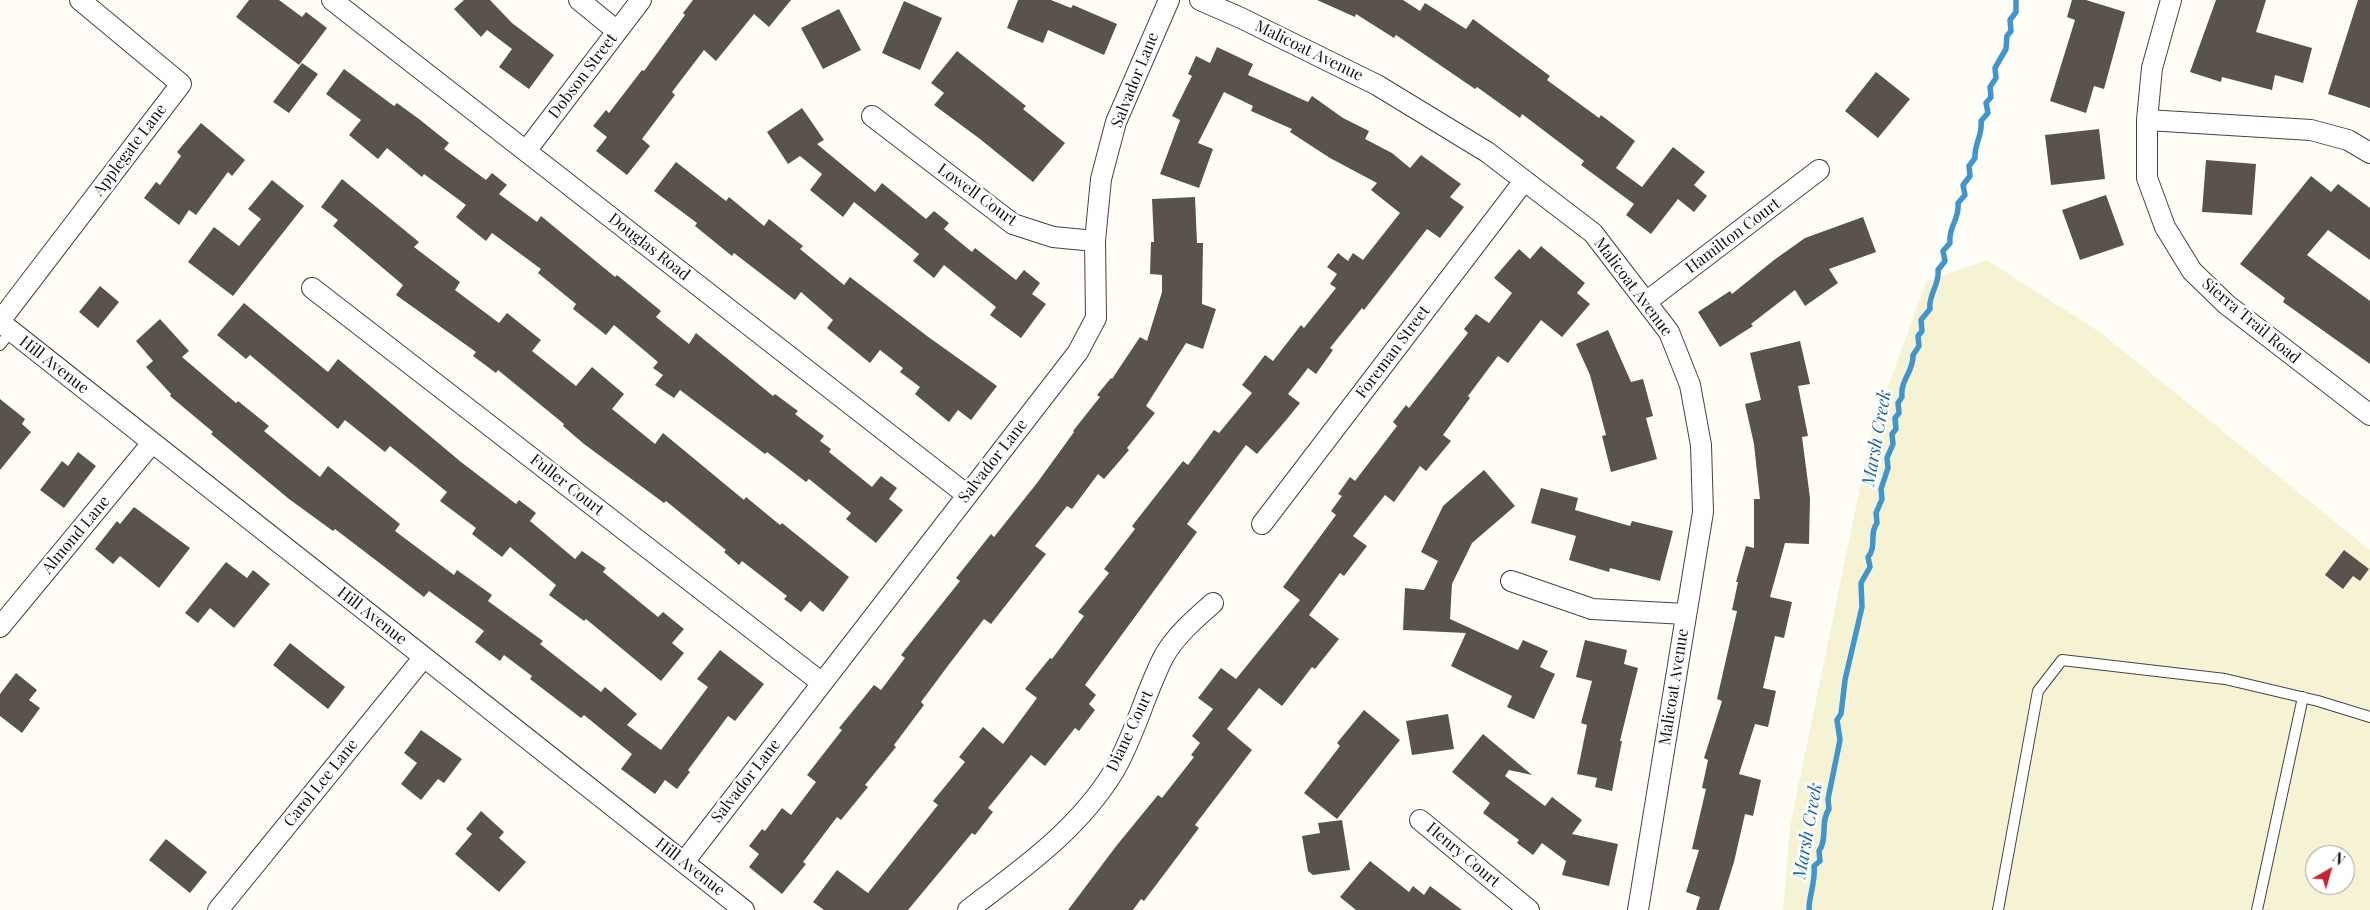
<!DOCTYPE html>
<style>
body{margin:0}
#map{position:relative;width:2370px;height:910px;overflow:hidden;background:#fffdf5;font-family:"Playfair Display",serif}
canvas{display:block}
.north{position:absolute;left:2305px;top:845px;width:50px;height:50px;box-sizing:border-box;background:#fff;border:1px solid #a0a0a0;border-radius:50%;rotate:38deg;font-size:14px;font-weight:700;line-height:20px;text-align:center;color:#111}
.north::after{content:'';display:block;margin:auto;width:18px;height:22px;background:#c4262e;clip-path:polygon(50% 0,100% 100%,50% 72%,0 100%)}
</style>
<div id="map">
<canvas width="2370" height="910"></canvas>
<div class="north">N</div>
</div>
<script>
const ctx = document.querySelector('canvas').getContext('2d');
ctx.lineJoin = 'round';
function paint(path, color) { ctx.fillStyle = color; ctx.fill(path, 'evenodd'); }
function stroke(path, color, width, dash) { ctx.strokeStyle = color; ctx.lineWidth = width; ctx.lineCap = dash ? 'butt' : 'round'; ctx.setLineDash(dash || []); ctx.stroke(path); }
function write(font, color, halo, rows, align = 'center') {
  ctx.font = font + ' "Playfair Display",serif'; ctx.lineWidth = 5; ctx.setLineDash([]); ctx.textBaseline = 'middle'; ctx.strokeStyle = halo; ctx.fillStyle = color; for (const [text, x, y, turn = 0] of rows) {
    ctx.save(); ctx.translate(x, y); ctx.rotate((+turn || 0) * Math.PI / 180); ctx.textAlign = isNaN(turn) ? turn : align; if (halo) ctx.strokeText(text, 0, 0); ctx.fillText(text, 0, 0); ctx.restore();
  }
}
const farmland = new Path2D(`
 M1987,260L2101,333L2370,550V910H1783L1790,827L1871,434L1926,282ZM2315,855H2345V885H2315Z`);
const stream = new Path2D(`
 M1809,910C1809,894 1816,881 1814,866L1820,861L1819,851C1828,839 1820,821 1829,809L1828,799L1840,740L1837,720L1841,714L1845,680L1862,607L1861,583L1870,567L1868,557C1877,547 1869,533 1877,523L1876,513L1882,499L1881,489L1888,468L1887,458L1893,444L1892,434L1896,429L1895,418L1899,413L1898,403L1902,397C1900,380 1914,371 1913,355L1919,346L1918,336L1922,331L1921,320L1930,309C1928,294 1940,285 1938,270L1945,261L1943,251L1950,243C1948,227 1960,219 1958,203L1965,195L1963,185L1970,176L1969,166L1975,158C1974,144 1983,135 1981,121L1988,113L1986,103L1991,97L1990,87L1996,78L1995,68L2006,49L2007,36L2011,31L2010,20L2016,12V0`);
const building = new Path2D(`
 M249,0H279L302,17L306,12L327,28L299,65L236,17Z
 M464,0H490L512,23L554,55L529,89L499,67L512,49L487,30L481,37L454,9Z
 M693,0H791L769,27L754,14L716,61L704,50L672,92L675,95L642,139L650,146L627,175L596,151L607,137L593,126L606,110L609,113L642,70L644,71L685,15L683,13Z
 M1018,0H1051L1071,8L1073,5L1117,24L1104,55L1048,30L1043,43L1007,28Z
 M1317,0H1403L1420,11L1425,3L1466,29L1473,19L1550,76L1547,80L1599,118L1601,115L1635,141L1616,168L1642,187L1673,147L1705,172L1694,185L1707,196L1694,212L1678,199L1651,234L1626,215L1634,204L1581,165L1584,161L1522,114L1520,118L1477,87L1475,89L1396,35L1394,38L1356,14L1355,17Z
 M2072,0H2086L2125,12L2104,89L2094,86L2086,113L2050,101L2075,20L2067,17Z
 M2216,0H2266L2256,32L2312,48L2303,83L2275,75L2272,90L2222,77L2221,82L2190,72Z
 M2358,0H2370V108L2328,94Z
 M904,1L942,18L920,70L882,53Z
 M839,9L861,50L823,69L801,28Z
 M1217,47L1253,64L1248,75L1308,102L1312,96L1343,118L1369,131L1365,139L1392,153L1410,168L1421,155L1461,184L1450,197L1464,207L1440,238L1427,229L1364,310L1362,308L1330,348L1333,350L1316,374L1308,368L1288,394L1300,403L1287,419L1257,454L1246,445L1187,524L1197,532L1085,685L1096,695L1089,704L1095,710L1079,731L1075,728L1045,766L1031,755L988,808L993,812L975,835L972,833L908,910H824L813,902L837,870L868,893L938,805L933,801L965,762L959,757L983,727L1003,744L1037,698L1025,689L1050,658L1052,659L1084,616L1078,612L1109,573L1104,569L1135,529L1132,526L1183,461L1188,465L1214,430L1219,433L1252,393L1242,385L1265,355L1273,361L1301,325L1304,328L1336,288L1330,284L1337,274L1327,267L1338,253L1348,261L1353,253L1363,260L1400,213L1371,190L1377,183L1330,158L1290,132L1292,129L1251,111L1253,106L1224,92L1198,143L1213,149L1199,188L1160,174L1180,120L1172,116L1192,76L1188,74L1196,56L1210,63Z
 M957,51L1026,106L1023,109L1065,143L1033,182L980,139L934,105L944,93L931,83Z
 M302,63L318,74L289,113L273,102Z
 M344,69L394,106L397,103L419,119L449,143L444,149L486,180L492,173L507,185L499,194L537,222L541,216L615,277L617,275L661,311L656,317L689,344L696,333L773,396L775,394L798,411L795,414L824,436L820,441L831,449L829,452L872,487L881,476L897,488L889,499L903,510L876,543L846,519L851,513L809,479L806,482L767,452L765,454L680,390L674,398L655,385L663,375L653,368L658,362L614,325L606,335L573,309L576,304L538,273L541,269L492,233L486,241L456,217L466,205L424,174L422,177L387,148L378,159L349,135L361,120L326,94Z
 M1876,72L1910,99L1878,138L1845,111Z
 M802,108L824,140L817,144L875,192L882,183L926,219L934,211L949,223L944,229L972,252L975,248L1016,280L1024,270L1040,283L1032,294L1046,304L1021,338L990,315L996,307L944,265L934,278L913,261L919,254L854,202L843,217L810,190L822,174L800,156L788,164L767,132Z
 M201,123L245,160L232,176L228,172L196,215L189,210L179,225L144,198L156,182L160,185L181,156L177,152Z
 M2099,129L2105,179L2051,185L2045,135Z
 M2206,160L2256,164L2252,215L2202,212Z
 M676,162L726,201L729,197L764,226L769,219L803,246L800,249L844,285L850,277L927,336L997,386L971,420L958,410L949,422L915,394L920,387L900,372L903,368L880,350L870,363L827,328L833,320L801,292L795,300L734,253L732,256L695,226L697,223L654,191Z
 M2311,176L2331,192L2338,184L2370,208V260L2328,230L2307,255L2370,301V364L2283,302L2285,298L2240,264Z
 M342,179L419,242L414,247L460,282L455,290L499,323L507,313L541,340L532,351L576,386L592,367L624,394L612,409L655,444L663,433L744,500L746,497L780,525L782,523L849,577L823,612L810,601L801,612L784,599L787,596L742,561L739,565L724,552L726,550L666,501L664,503L584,444L563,426L564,424L498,370L496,373L473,356L476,352L396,295L403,285L333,226L338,220L321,207Z
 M272,180L304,206L233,296L188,262L214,227L239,246L261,219L248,209Z
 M2106,195L2124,245L2080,260L2062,210Z
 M1195,197L1197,243H1203L1202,304L1216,309L1203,349L1186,343L1146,406L1155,413L1127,448L1129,450L1104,479L1098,474L1072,509L1067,506L1035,546L1046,554L991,624L984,619L950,663L921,702L924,705L894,745L896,747L865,785L868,787L841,820L837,817L803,862L806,864L782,894L749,867L759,854L749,846L762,829L765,831L782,808L791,815L816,782L807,775L842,730L839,728L874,685L881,690L905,658L901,655L960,581L956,578L991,534L994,537L1037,483L1074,432L1073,431L1100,397L1097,395L1111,378L1112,379L1140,337L1147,341L1162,292V275L1150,274L1151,242H1154L1152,199Z
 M1863,217L1876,252L1829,269L1838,283L1805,306L1795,290L1751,324L1753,326L1720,347L1698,312L1730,291L1732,294L1774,260L1805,238Z
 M1541,246L1585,283L1577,293L1590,304L1562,337L1541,320L1508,363L1498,356L1468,396L1470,398L1443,435L1451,441L1426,471L1420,466L1394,502L1385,495L1353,536L1367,546L1344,576L1340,573L1309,615L1339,639L1315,669L1312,667L1282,706L1259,688L1227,729L1252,750L1195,825L1199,828L1144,901L1141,899L1133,910H1068L1117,845L1158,795L1162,798L1194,757L1191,755L1200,743L1192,736L1213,709L1198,698L1221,668L1236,679L1300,600L1283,587L1336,515L1331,511L1342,496L1338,494L1350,477L1355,481L1397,426L1393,422L1406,405L1409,408L1468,333L1464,329L1476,314L1489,323L1512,293L1494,278L1519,249L1530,259Z
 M100,286L119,302L98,328L79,312Z
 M244,303L328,372L338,359L461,462L516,504L519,500L536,513L530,521L575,559L582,551L606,568L603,572L658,617L663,612L684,629L672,643L684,653L661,681L586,619L584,621L549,595L556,585L510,547L502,557L472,534L476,528L440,501L447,492L390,446L385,452L345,420L338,429L250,355L246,359L217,335Z
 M160,319L189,351L182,357L236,403L238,401L269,426L264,431L320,477L328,466L400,524L395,531L454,575L457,570L492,595L488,601L543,641L540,644L601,692L605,687L637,714L627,725L661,750L708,687L697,679L720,650L764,684L735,721L728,716L688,770L690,772L677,789L665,780L655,794L621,769L632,754L584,715L581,718L530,679L532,676L504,655L500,661L475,642L484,631L429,591L424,597L335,529L333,531L289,499L211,434L213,432L170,396L171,394L146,367L153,361L136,341Z
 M1608,330L1631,382L1643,379L1653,416L1646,418L1657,459L1611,472L1602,436L1606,435L1590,375L1576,344Z
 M1800,341L1810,384L1798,386L1808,436L1802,437L1810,498L1809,544L1785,543L1770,597L1792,602L1784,638L1775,636L1763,688L1776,691L1768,727L1755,724L1739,774L1761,780L1753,816L1745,814L1734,862L1719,910H1696L1700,897L1686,892L1699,850L1692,849L1706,789L1702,788L1708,760L1704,758L1722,701L1717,699L1737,611L1732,610L1738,582H1736L1746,546L1754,548V499H1760L1754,444L1745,404L1761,400L1750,353Z
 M0,399L25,419L22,424L31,432L0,470Z
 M78,452L96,466L64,508L40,490L62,461L68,466Z
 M1484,470L1515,506L1472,543L1452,584L1450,619L1518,650L1523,640L1548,651L1540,667L1555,674L1534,719L1507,707L1512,696L1451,666L1466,633L1403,630L1405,588L1424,590L1438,561L1421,552L1443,506Z
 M1541,488L1578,498L1575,510L1630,526L1632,521L1673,531L1660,581L1610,568L1609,572L1569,560L1576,536L1531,523Z
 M134,507L190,548L159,588L120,556L113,564L95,549L117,521L120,524Z
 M2344,550L2369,569L2360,581L2353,576L2343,589L2325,575Z
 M226,562L247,578L253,570L270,584L234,628L210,608L198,623L185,613Z
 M1585,640L1627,650L1624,664L1638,668L1620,741H1622L1612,791L1595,787L1597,778L1577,774L1587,725L1581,723L1592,681L1576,677Z
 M290,643L345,687L328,709L273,665Z
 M16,673L37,690L29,700L40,708L22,733L0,716V694Z
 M1364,710L1400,740L1337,819L1304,793L1340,746L1337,743Z
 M1448,714L1454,749L1412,755L1406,721Z
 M421,730L462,759L444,783L438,779L421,800L401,784L417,763L404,753Z
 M1483,734L1532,775L1509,770L1505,776L1545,806L1552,797L1582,820L1572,834L1618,844L1609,886L1562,875L1566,861L1542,843L1533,855L1517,843L1519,840L1483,813L1490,803L1452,772Z
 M481,811L504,832L499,838L526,862L499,892L455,854L472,834L466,829Z
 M1342,820L1350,870L1313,875L1308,871L1302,836L1320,833L1318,823Z
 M166,839L207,872L190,893L149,860Z
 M1370,861L1409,892L1413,886L1424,895L1430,886L1462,910H1356L1340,897Z`);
const lane = new Path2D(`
 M0,345L11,331
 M1998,910L2038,691L2062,660L2225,679L2318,701L2370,717
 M2257,910L2303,697`);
const street = new Path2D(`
 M332,0L967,495
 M579,0L617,31
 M1200,0L1241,18L1377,85L1487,152L1593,233L1669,332L1690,385L1701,445L1703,512L1638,910
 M2171,0L2152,68L2147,120V178L2165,227L2192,271L2226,304L2370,415
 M872,116L1013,224L1053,237L1095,241
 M2147,120L2311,130L2348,140L2370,153
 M526,151L641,0
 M312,288L822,683
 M1646,302L1819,170
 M0,321L181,84L80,0
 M0,322L744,910
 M1262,524L1524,181
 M1511,581L1592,609L1686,614
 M0,627L152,443
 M1420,820L1529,910
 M684,862L1078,352L1096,318L1095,241L1101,179L1116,122L1169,0
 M218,910L424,657
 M968,910C1022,869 1078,830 1114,771C1135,735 1145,693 1164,656C1176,635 1196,618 1213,603`);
const streetNames = [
 ["Malicoat Avenue",1309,51,26],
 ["Dobson Street",583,76,-53],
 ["Salvador Lane",1135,80,-68],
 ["Applegate Lane",130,150,-53],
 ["Lowell Court",977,195,36],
 ["Hamilton Court",1733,236,-37],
 ["Douglas Road",649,247,38],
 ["Malicoat Avenue",1633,287,53],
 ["Sierra Trail Road",2251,321,40],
 ["Foreman Street",1393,352,-53],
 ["Hill Avenue",54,365,38],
 ["Salvador Lane",993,461,-52],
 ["Fuller Court",567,485,38],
 ["Almond Lane",76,535,-50],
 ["Hill Avenue",372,616,38],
 ["Malicoat Avenue",1674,687,-81],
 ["Diane Court",1130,731,-65],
 ["Salvador Lane",746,781,-52],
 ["Carol Lee Lane",321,783,-51],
 ["Henry Court",1463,855,40],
 ["Hill Avenue",690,867,38]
];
const waterNames = [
 ["Marsh Creek",1877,438,-80],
 ["Marsh Creek",1808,831,-80]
];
paint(farmland, '#f6f3d4');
stroke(stream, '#3f96cf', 5.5);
paint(building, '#5a524d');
stroke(lane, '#444', 12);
stroke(street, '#444', 22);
stroke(lane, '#fff', 10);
stroke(street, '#fff', 20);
write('16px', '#111', '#fff', streetNames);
write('italic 18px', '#1768a6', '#fff', waterNames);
</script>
